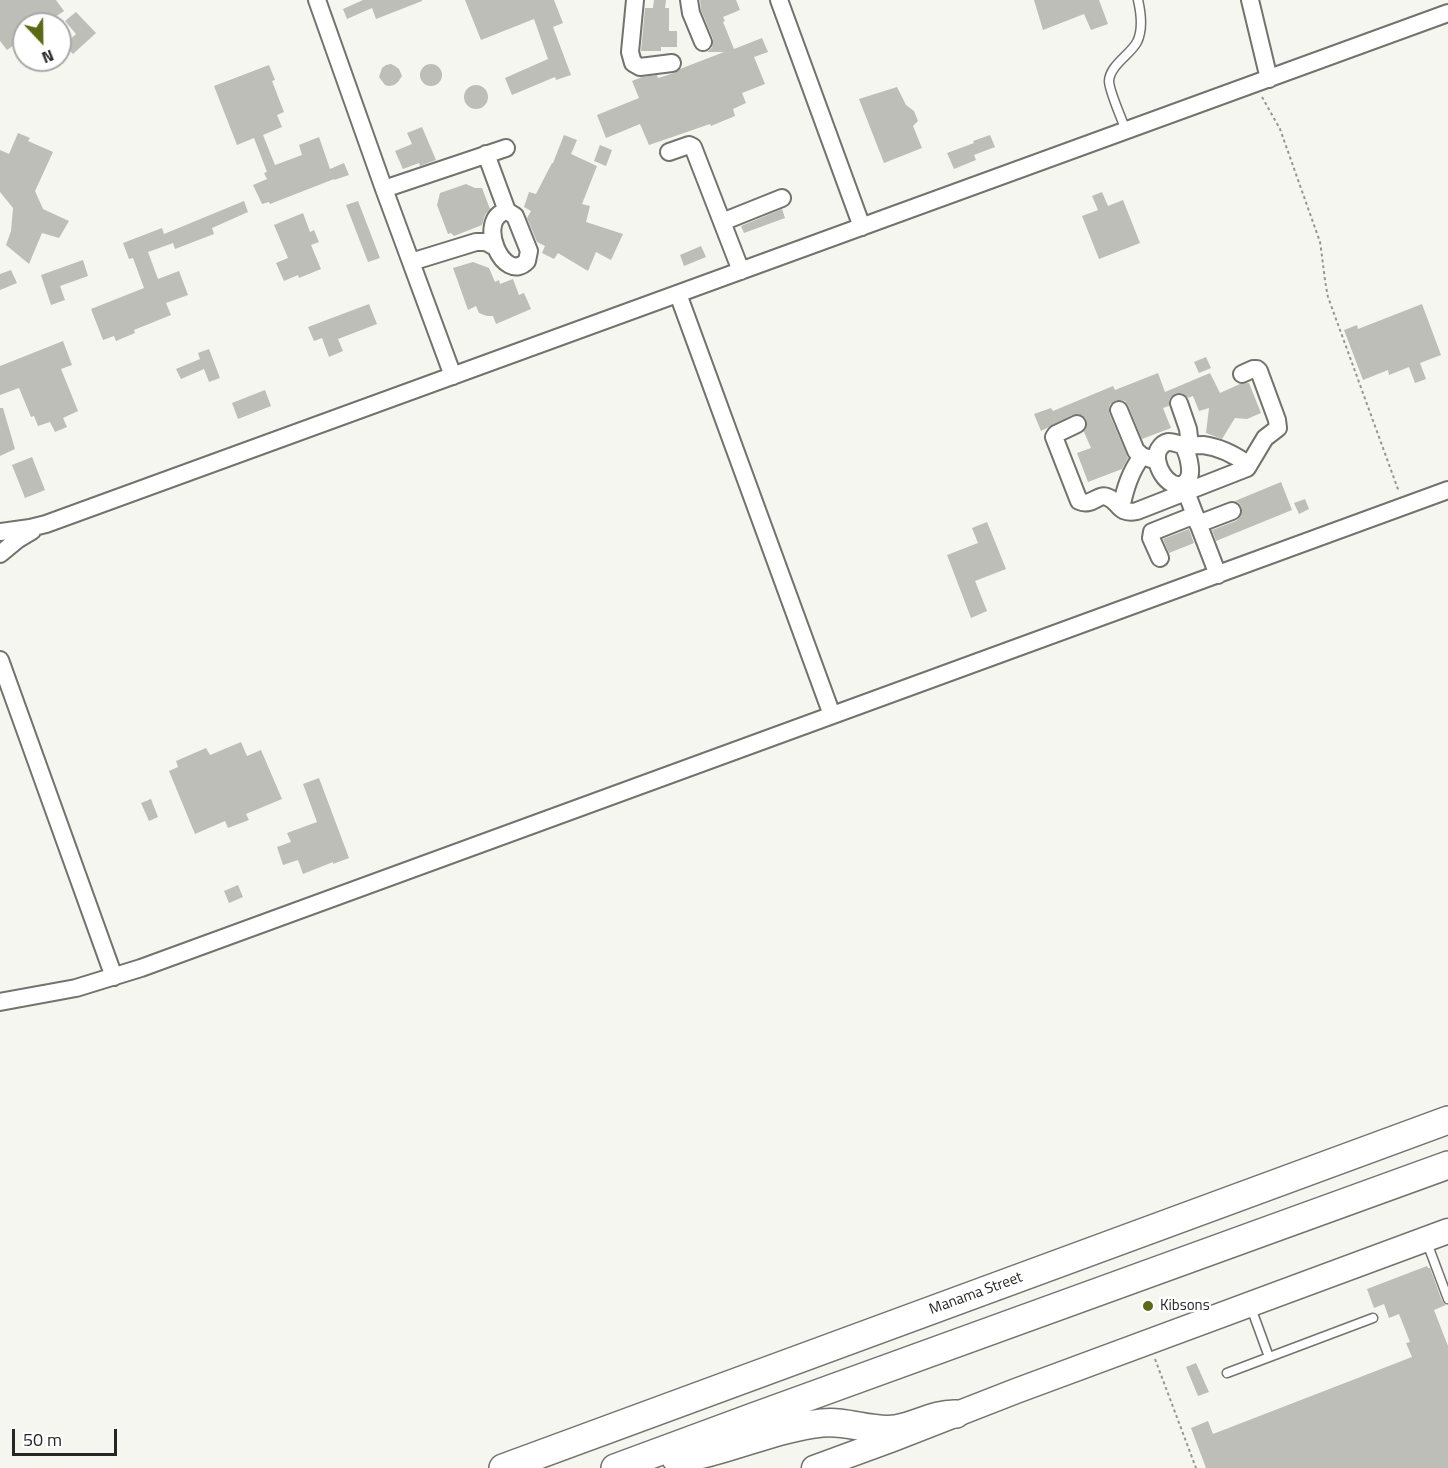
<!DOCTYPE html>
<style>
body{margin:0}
#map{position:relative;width:1448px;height:1468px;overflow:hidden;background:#f4f6ef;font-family:"Titillium Web",sans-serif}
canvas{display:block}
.north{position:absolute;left:12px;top:12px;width:60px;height:60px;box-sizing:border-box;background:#fff;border:2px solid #a8a9a7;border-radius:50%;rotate:158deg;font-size:16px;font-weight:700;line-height:24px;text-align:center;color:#262724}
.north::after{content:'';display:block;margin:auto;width:21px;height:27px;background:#5a6912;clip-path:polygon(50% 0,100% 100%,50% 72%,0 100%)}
.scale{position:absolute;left:12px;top:1429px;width:105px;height:27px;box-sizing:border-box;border:3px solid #262724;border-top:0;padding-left:8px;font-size:18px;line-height:21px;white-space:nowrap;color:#262724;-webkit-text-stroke:4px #fff;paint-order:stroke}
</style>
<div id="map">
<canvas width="1448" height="1468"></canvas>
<div class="north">N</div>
<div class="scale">50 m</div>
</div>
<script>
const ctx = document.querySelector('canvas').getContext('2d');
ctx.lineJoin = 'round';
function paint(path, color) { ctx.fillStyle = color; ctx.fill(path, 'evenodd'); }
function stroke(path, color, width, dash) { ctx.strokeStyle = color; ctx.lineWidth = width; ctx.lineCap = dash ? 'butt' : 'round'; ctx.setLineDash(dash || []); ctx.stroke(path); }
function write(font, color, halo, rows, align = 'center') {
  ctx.font = font + ' "Titillium Web",sans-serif'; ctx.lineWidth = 5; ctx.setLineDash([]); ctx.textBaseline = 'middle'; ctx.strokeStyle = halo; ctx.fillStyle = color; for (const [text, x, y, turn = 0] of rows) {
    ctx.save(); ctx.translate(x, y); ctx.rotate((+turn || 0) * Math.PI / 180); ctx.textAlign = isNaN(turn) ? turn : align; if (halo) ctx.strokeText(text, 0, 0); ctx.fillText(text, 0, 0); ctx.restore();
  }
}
const building = new Path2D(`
 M0,0H56L64,11L45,24H24V38L7,50L0,41Z
 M363,0H422V1L376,19L372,8L347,19L343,9Z
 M465,0H554L563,23L553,27L571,75L556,80L555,77L512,95L505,78L548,59L534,19L481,40Z
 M654,0H666L665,8H669V31H677V47H661V51H641L645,8H653Z
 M700,0H736L740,10L723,17L725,21L723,22L734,49L762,38L768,52L754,57L765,84L742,93L746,103L733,109L735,116L711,126L710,124L649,145L640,124L606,138L597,115L639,98L632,81L642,77L657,75L658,78L674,73L680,69L724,52H707L712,48L713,43V39L701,10Z
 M1034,0H1099L1108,24L1091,30L1084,14L1043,30Z
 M76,12L96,33L73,54L64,45L76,34L65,21Z
 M391,64L395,66L399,69L402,76L398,82L394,85L389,86L385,85L379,77L382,68L386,65Z
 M420 75a11 11 0 1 1 22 0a11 11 0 1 1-22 0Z
 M269,65L275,80L272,81L284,112L277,115L282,127L263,135L275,165L302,155L299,145L319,137L330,169L344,163L349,175L334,180V179L270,204L269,202L262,204L253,185L267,179L264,173L267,172L254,138L237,145L214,86Z
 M464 97a12 12 0 1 1 24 0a12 12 0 1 1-24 0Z
 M897,87L906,105L914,111L918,121L913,126L922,148L884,163L859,99Z
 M422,127L436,160L420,166L419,163L403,169L395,151L412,144L407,133Z
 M18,133L30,138L28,141L53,152L35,191L43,209L69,221L59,238L42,233L29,264L6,245L11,231L13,208L0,192V150L9,154Z
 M564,135L577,140L571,154L597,166L582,204L590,206L586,222L623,234L611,260L596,252L588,271L558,253L554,259L542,253L545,246L537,242L527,218L531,211L524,207L529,192L536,194L552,163H553Z
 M990,135L995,147L974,155L976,160L954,169L947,153L974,143L973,141Z
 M600,145L612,150L606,166L594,161Z
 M466,184L475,188H482L490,209L485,215L482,225L454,236L451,233L448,234L437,205L440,193Z
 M1102,192L1108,206L1123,200L1140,243L1099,259L1082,216L1098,210L1092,196Z
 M244,201L248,212L212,228L214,234L175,249L173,243L148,252L158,279L179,271L188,295L166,303L171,315L134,330L135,333L116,341L114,336L103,340L91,309L144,288L133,258L129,259L123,243L162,228L164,234Z
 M358,201L380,258L368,262L346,205Z
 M782,209L785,218L744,233L741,226Z
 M303,213L310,232L314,230L319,242L311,245L321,269L299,278L298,275L284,281L276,263L288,258L274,225Z
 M701,246L706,257L684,266L680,255Z
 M83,260L88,276L60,286L65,300L51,305L41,275Z
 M473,262L489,268L495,282L499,280L500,284L513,279L519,295L524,293L531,309L496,324L493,316H487L479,313L476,306L468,310L453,268Z
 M11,270L17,283L0,290V274Z
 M369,304L377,324L338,339L343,351L329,357L322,338L314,341L308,327Z
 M1422,304L1441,355L1420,363L1426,379L1415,383L1409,367L1389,375L1388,370L1363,380L1344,330L1357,325L1358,329Z
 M63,341L72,365L61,369L78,411L63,418L67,427L55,432L50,422L38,426L34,416L31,417L19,388L0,395V366Z
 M209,349L220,378L209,382L204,369L181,379L176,369L200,359L198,353Z
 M1206,357L1211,368L1199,373L1194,362Z
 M1158,373L1165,392L1210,373L1220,393L1240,384L1249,383L1261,413L1247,419L1235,418L1222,439L1206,433L1209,408L1199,411L1193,396L1188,398L1182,393H1176L1171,397L1169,400V406L1163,408L1171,428L1142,439L1128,405L1125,401L1121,400H1116L1110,404L1109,408V413L1128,458L1122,469L1088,482L1077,453L1091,448L1084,432L1087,424L1086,419L1083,416L1078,414L1072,415L1041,431L1034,414L1051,408L1053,411L1113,386L1115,390Z
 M265,390L271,406L238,419L232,403Z
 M0,408H3L15,449L0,456Z
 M32,457L45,490L25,498L12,465Z
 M1281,482L1292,510L1216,541L1212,530L1236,521L1240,517L1242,512V508L1239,503L1235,501Z
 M1305,499L1309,509L1299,514L1294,503Z
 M987,522L1006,569L975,581L987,611L971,618L947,555L978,543L972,528Z
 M1189,529L1194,543L1169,553L1163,539Z
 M241,742L247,756L261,750L282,799L246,814L249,820L228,828L225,821L195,834L169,771L178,767L176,761L206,748L210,755Z
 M319,778L349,858L333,864V862L303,874L298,860L283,865L277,847L291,842L287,833L317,822L303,784Z
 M151,799L158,817L149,821L141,803Z
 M238,885L243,897L229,903L224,891Z
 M1427,1266L1428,1268H1430L1442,1301L1446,1305L1434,1310L1448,1346V1468H1206L1191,1428L1208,1421L1213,1434L1412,1357L1406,1343L1410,1342L1399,1314L1389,1318L1384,1304L1374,1308L1367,1289Z
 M1196,1363L1209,1392L1198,1396L1186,1367Z`);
const path = new Path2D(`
 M1262,97L1280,129L1320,242C1323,261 1324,278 1328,297L1399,492
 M1155,1359L1196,1468`);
const lane = new Path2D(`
 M1126,131C1122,119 1109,91 1109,81C1110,65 1130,55 1137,42C1143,30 1141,13 1138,0
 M1426,1240L1448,1299
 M1250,1305L1269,1357
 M1227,1373L1373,1318`);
const street = new Path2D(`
 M317,0L384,189L453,376
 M635,0L630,52L633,63L640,67L672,63
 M689,0L691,13L703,42
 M779,0L862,227
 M1250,0L1269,79
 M669,152L689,145L693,147L741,271
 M486,154L507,211
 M384,189L506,148
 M507,211L515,216L529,251L527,261C504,286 474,218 507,211Z
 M722,222L782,198
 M411,262L476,242H486L495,247
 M678,294L832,715
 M1179,403L1188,429L1190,445
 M1119,410L1136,451L1142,456L1157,461
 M1077,424L1056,434L1054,437L1079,501C1092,507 1098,493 1107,497C1120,501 1117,515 1137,511L1247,468L1265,438L1278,428L1277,420L1259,371L1257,369H1253L1242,374
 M1183,445C1188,454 1196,478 1183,484C1168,491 1151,462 1159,449C1167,437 1174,444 1184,445C1190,446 1197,445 1203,445C1220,447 1235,455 1249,465
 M1183,484L1218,575
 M1121,508C1125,489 1130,472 1142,456
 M1198,524L1232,511
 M0,532L30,528L46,524L1448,13
 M0,554L17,540L32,531
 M1160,558L1151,538L1152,532L1195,515
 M0,660L114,977
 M0,1002L76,988L141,968L1448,490`);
const secondary = new Path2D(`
 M814,1468L893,1439L1016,1391L1448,1231`);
const primary = new Path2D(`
 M676,1459C725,1453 773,1428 822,1423C847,1420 870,1432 895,1429C916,1426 935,1413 956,1414
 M503,1468L1448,1120
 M615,1468L753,1417L1448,1165`);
const markers = [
 [1148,1306,6,"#5a6912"]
];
const streetNames = [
 ["Manama Street",976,1294,-20]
];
const poiNames = [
 ["Kibsons",1160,1306]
];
paint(building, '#bcbeb7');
stroke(lane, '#71736d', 11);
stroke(street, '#71736d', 20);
stroke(secondary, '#71736d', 27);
stroke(primary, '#71736d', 30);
stroke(path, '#959791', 2, [3, 3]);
stroke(lane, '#fff', 8);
stroke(street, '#fff', 16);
stroke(secondary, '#fff', 24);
stroke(primary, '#fff', 27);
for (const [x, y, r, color] of markers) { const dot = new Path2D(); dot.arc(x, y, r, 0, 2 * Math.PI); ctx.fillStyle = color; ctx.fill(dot); stroke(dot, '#fff', 2); }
write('15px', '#262724', '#fff', streetNames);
write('15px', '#262724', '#fff', poiNames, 'left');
</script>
